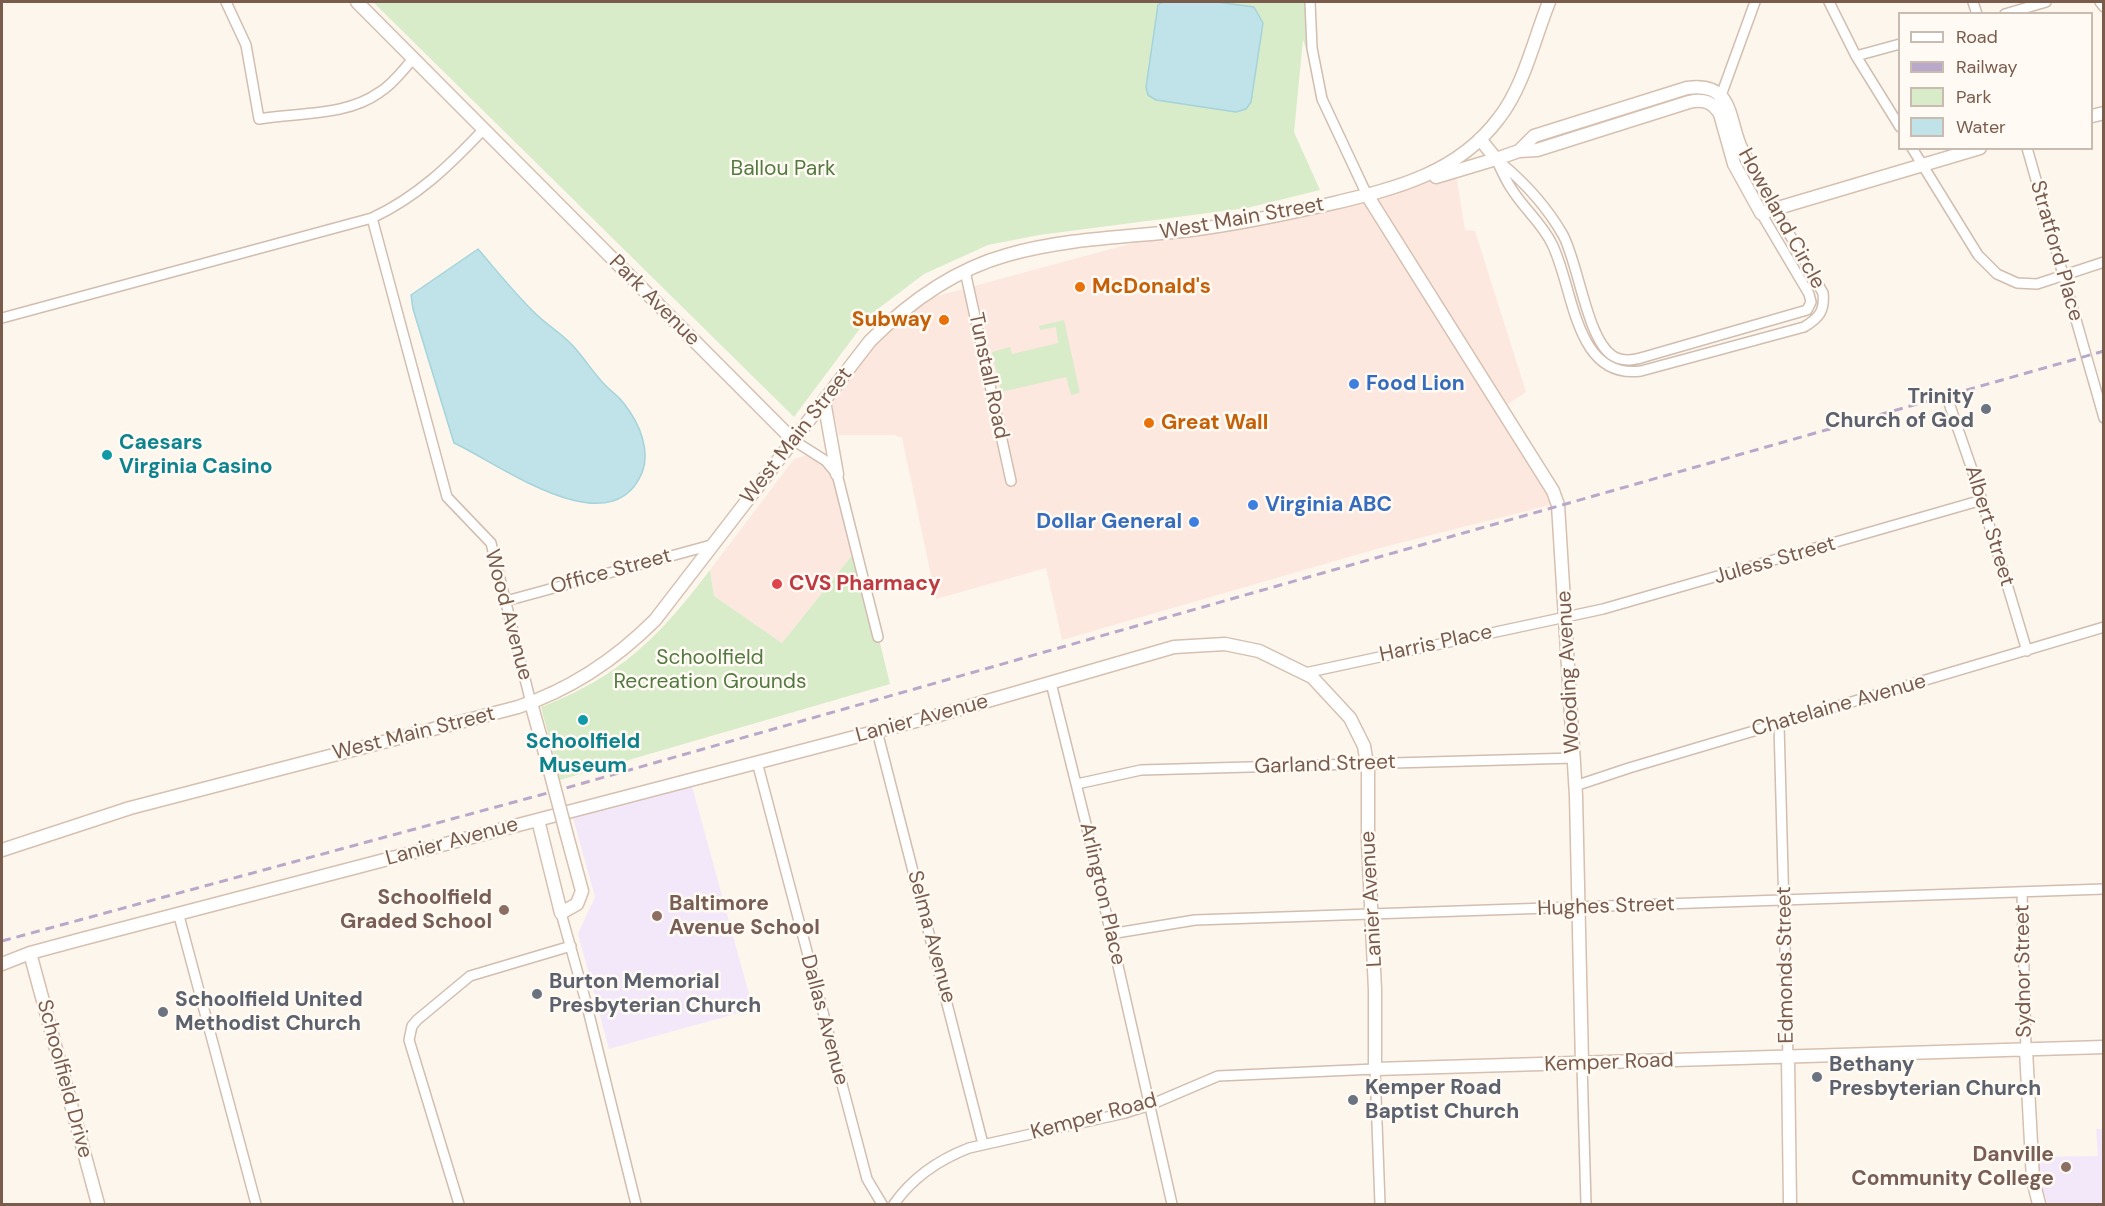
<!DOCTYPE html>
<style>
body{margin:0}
#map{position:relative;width:2105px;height:1206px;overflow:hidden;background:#fdf6ec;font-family:"DM Sans",sans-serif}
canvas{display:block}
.frame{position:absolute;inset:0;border:3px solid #7a5c4d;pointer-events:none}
.legend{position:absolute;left:1898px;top:12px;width:195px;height:138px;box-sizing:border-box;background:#fffaf3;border:2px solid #cabbb1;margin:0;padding:8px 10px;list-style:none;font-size:18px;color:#7a5c4d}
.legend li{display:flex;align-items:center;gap:12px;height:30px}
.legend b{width:30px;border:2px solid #cabbb1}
</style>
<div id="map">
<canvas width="2105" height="1206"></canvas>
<div class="frame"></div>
<ul class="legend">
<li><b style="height:8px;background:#fff"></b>Road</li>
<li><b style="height:8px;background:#b9a8c9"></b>Railway</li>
<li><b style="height:16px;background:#d8ecc9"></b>Park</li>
<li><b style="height:16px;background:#bfe3e8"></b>Water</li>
</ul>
</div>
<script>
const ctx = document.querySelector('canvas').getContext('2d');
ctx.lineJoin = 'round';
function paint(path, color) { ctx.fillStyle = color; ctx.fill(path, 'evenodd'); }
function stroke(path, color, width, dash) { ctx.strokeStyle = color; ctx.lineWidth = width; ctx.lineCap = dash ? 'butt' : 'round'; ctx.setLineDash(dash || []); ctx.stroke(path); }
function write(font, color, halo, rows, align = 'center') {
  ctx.font = font + ' "DM Sans",sans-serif'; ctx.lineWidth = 5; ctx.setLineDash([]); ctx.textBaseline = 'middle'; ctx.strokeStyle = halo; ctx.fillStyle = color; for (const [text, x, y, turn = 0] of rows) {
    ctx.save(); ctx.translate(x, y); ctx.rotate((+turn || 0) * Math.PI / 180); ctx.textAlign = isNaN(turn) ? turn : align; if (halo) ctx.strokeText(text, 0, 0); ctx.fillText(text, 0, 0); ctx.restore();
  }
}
const commercial = new Path2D(`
 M1451,174L1457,180L1465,230L1475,231L1526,392L1502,408L1558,503L1380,548L1062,640L1046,568L936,599L902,438L895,435H839L829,394L911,303L1170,233Z
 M814,453L832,465L857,549L782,643L714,596L710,570L794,459Z`);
const education = new Path2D(`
 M692,786L753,1009L609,1049L578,934L595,897L573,818Z
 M2096,1129H2103V1204H2048L2027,1157L2098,1156Z`);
const green = new Path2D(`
 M373,2H1308L1312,48L1329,117L1303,40L1294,132L1320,190L1247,208L1039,235L988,245L924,274L870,315L794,417Z
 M1064,320L1080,393L1071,395L1066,377L1001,392L992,352L1010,347L1012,354L1058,343L1056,327L1040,330L1039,326Z
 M857,549L890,684L560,780L541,707C620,677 660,636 710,570L714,596L782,643Z`);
const water = new Path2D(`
 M1162,2H1217L1254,7L1263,23L1251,102L1246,109L1236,112L1156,100L1148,95L1146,87L1158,5Z
 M478,249C497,271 515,294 536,314C548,326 563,334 574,347C585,359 594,374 606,386C612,392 620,397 625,405C639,423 651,450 642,473C610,548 498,463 454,443L413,309L411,295Z`);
const street = new Path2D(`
 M226,2L246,45L259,119C299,112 345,117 380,92C393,84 402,71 413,59
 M1310,2L1312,48L1322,99L1367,195
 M1829,2L1856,56L1900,127
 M1973,2L1977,14
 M2100,2L2104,7
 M2005,14L2046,2
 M1856,56L1900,44
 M1719,101L1755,2
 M1912,148L1978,255L1997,274L2017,283L2037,284L2104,262
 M2027,148L2104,418
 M1496,159C1501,169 1505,179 1511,188C1523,208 1542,223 1552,244C1574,288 1574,380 1641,371L1804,327C1819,318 1825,311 1823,293L1775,209
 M1501,163C1525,183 1547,207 1563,235C1579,265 1587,340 1613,356C1623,362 1635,360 1644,357L1807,310L1811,302L1809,294L1761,213
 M372,218L447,497L491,543L531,703
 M965,271L1011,481
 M2,318L372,218C417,197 449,166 483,130
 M1949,403L1976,481L2027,651
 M793,440L826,461L837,474L878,637
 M506,601L715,544
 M1305,673L1603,609L1982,500
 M1051,683L1085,820L1172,1204
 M1779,725L1788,1058
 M877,731L983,1144
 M757,762L867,1179L882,1204
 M1077,784L1141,770L1574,758
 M1575,786L1629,768L2104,627
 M2022,892L2026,1050
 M561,913L586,1002L636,1204
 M179,916L256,1204
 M1110,934L1195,920L2104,889
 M1582,1064L1586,1204
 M459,1204L409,1040L412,1026L417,1020L470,976L571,946
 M894,1204C913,1177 938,1160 969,1148L1125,1113L1150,1105L1218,1076L1375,1069L1380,1204`);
const secondary = new Path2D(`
 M357,2L793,440
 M2092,116L2104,113
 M1480,139L1496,159L1519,151L1537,150L1689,102C1703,99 1712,101 1720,114L1734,164L1761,213L1980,148
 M1519,151L1534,136L1687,88C1734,81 1728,120 1741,148C1751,169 1764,189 1775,209
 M1436,177L1496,159
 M1367,195L1553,491L1558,505L1576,796L1582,1064
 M824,401L837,474
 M531,703L550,771
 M538,820L561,913L577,904L582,891L566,832
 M2,850L130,808L518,707C572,689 615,660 655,620L870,341C909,302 953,270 1007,255C1066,238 1130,237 1191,230C1239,224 1286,214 1334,203C1397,188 1458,173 1499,118C1524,86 1534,39 1549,2
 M30,953L98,1204
 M2,964L30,953L82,939L939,715L1174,647L1225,644L1259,651L1312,677L1350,718L1364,746L1368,770V842L1375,990V1069L2104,1047
 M2026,1050L2033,1180L2039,1204
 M1788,1058L1790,1204`);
const rail = new Path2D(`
 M2,941L566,788L2104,351`);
const secondaryBridge = new Path2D(`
 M550,771L566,832`);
const markers = [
 [1080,287,6,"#e8710a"],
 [944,320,6,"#e8710a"],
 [1354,384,6,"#3f7fe0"],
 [1986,409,6,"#6b7280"],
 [1149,423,6,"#e8710a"],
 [107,455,6,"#0f9aa8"],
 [1253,505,6,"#3f7fe0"],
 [1194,522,6,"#3f7fe0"],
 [777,584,6,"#e0444e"],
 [583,720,6,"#0f9aa8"],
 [504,910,6,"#8d6e63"],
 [657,916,6,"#8d6e63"],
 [537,994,6,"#6b7280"],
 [163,1012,6,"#6b7280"],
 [1817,1077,6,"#6b7280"],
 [1353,1100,6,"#6b7280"],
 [2066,1167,6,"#8d6e63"]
];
const parkNames = [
 ["Ballou Park",783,169],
 ["Schoolfield",710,658],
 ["Recreation Grounds",710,682]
];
const streetNames = [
 ["West Main Street",1242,219,-10],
 ["Howeland Circle",1781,219,61],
 ["Stratford Place",2056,251,74],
 ["Park Avenue",654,301,45],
 ["Tunstall Road",988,376,78],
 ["West Main Street",797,436,-52],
 ["Albert Street",1989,526,73],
 ["Juless Street",1775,561,-16],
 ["Office Street",611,572,-15],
 ["Wood Avenue",508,615,75],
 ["Harris Place",1436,644,-12],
 ["Wooding Avenue",1569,672,-93],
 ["Chatelaine Avenue",1839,706,-16],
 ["Lanier Avenue",922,719,-15],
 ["West Main Street",414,734,-14],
 ["Garland Street",1325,765,-2],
 ["Lanier Avenue",452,842,-15],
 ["Arlington Place",1102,894,77],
 ["Lanier Avenue",1372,899,-93],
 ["Hughes Street",1606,907,-2],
 ["Selma Avenue",931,937,75],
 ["Edmonds Street",1786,965,-91],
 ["Sydnor Street",2024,971,-91],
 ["Dallas Avenue",824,1020,75],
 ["Kemper Road",1609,1063,-2],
 ["Schoolfield Drive",64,1079,75],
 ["Kemper Road",1094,1117,-15]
];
const foodNames = [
 ["McDonald's",1092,287],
 ["Subway",932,320,"right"],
 ["Great Wall",1161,423]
];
const shopNames = [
 ["Food Lion",1366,384],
 ["Virginia ABC",1265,505],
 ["Dollar General",1182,522,"right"]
];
const worshipNames = [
 ["Trinity",1974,397,"right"],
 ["Church of God",1974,421,"right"],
 ["Burton Memorial",549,982],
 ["Presbyterian Church",549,1006],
 ["Schoolfield United",175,1000],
 ["Methodist Church",175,1024],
 ["Bethany",1829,1065],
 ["Presbyterian Church",1829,1089],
 ["Kemper Road",1365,1088],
 ["Baptist Church",1365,1112]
];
const cultureNames = [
 ["Caesars",119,443],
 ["Virginia Casino",119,467],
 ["Schoolfield",583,742,"center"],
 ["Museum",583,766,"center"]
];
const healthNames = [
 ["CVS Pharmacy",789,584]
];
const educationNames = [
 ["Schoolfield",492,898],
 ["Graded School",492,922],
 ["Baltimore",669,904,"left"],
 ["Avenue School",669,928,"left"],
 ["Danville",2054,1155],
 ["Community College",2054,1179]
];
paint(commercial, '#fde8e0');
paint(education, '#f3e8fa');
paint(green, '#d8ecc9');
paint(water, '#bfe3e8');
stroke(water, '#a5d3da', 1.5);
stroke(street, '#d1beb0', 12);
stroke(secondary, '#d6c0b0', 15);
stroke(street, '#fff', 9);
stroke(secondary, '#fff', 12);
stroke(rail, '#b9a8c9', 3, [9, 6]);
stroke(secondaryBridge, '#d6c0b0', 15, []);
stroke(secondaryBridge, '#fff', 12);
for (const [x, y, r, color] of markers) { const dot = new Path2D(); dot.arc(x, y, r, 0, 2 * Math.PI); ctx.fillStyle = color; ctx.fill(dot); stroke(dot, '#fffaf3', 2); }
write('21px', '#537a41', '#fffaf3', parkNames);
write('21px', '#7a5c4d', '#fffaf3', streetNames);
write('bold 21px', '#c56008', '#fffaf3', foodNames, 'left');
write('bold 21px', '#366cbe', '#fffaf3', shopNames, 'left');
write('bold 21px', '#5b616d', '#fffaf3', worshipNames, 'left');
write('bold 21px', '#0d838f', '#fffaf3', cultureNames, 'left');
write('bold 21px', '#be3a42', '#fffaf3', healthNames, 'left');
write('bold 21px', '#785e54', '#fffaf3', educationNames, 'right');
</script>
